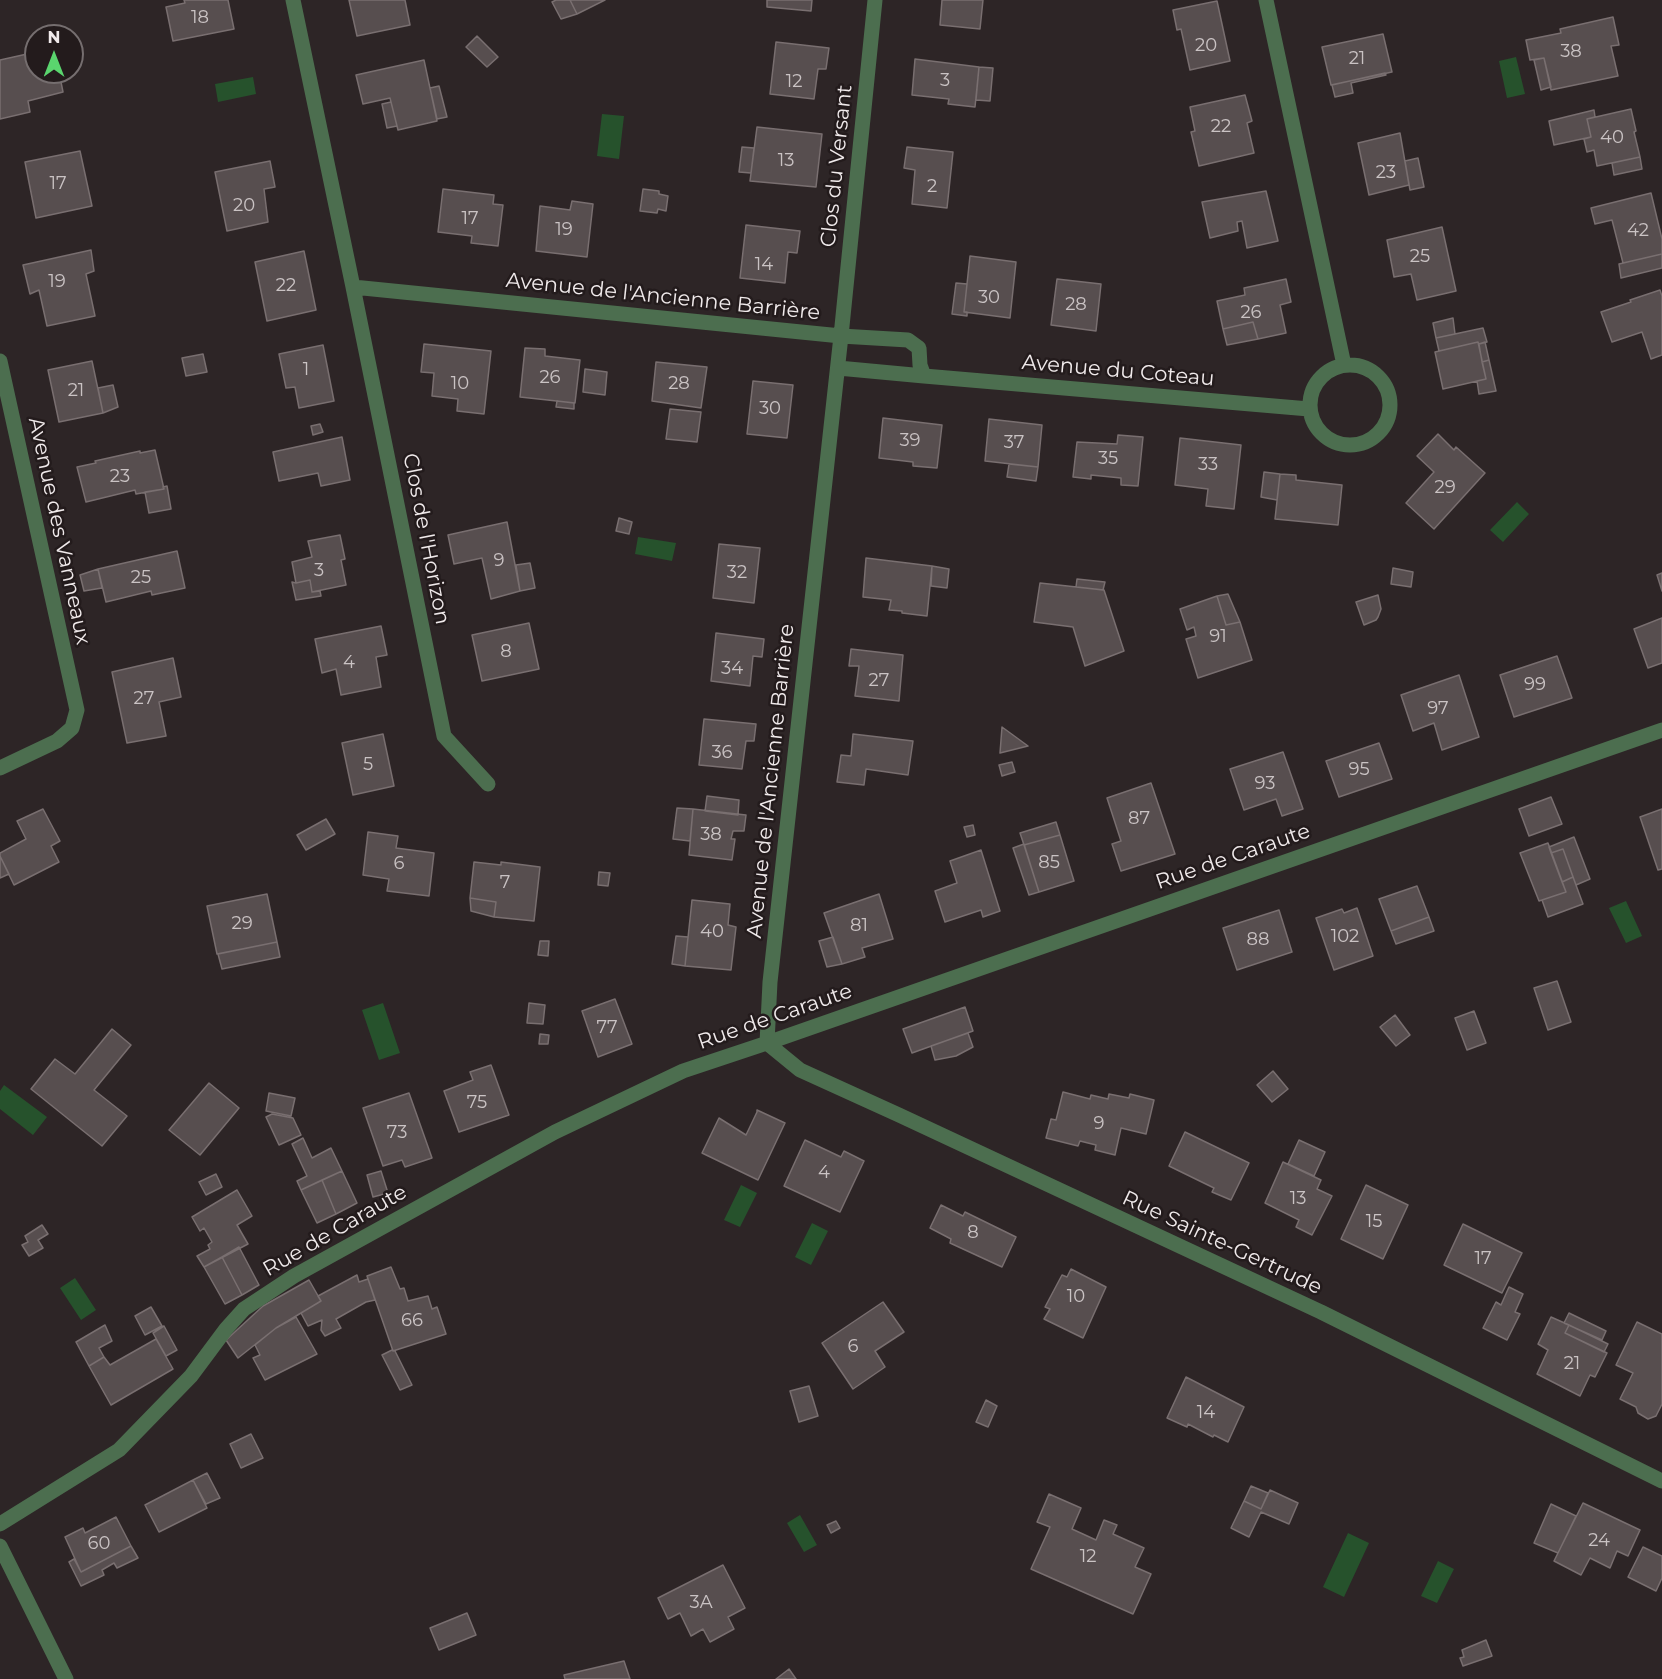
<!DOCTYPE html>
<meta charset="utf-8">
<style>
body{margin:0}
#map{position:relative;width:1662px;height:1679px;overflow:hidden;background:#2d2526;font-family:Montserrat,sans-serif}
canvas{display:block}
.north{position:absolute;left:24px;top:24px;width:60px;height:60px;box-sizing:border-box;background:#231b1c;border:2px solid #756e6f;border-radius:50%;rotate:0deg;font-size:16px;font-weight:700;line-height:24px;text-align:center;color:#f0eaeb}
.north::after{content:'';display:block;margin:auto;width:21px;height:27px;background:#5ad56e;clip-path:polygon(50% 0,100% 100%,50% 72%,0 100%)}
</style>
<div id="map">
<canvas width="1662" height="1679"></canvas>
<div class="north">N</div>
</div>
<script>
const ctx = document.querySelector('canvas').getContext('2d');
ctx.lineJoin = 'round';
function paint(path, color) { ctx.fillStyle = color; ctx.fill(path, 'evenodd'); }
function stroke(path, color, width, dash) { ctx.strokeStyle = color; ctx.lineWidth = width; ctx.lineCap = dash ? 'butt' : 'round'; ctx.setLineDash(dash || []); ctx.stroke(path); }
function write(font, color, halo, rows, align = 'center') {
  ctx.font = font + ' Montserrat,sans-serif'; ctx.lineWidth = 5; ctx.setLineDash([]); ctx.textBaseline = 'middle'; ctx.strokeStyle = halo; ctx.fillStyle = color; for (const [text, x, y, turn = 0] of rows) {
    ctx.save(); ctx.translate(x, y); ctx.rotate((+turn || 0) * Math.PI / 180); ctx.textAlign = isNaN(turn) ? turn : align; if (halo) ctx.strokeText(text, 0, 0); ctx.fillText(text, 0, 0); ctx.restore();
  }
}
const water = new Path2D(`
 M1516,57L1525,94L1507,98L1499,61Z
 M253,77L256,94L218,102L215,84Z
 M602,114L624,116L619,159L597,156Z
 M1517,502L1529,514L1503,542L1490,530Z
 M638,537L676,543L672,561L635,554Z
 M1626,901L1642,936L1626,943L1609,908Z
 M383,1003L400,1053L379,1060L362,1010Z
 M4,1085L47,1117L33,1135L0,1109V1091Z
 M741,1185L757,1193L740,1227L724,1220Z
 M812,1223L828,1231L811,1265L795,1257Z
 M75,1278L96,1310L81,1320L60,1288Z
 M800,1515L817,1545L804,1552L787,1523Z
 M1348,1533L1369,1543L1344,1597L1323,1587Z
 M1438,1561L1454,1569L1437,1603L1421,1596Z`);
const building = new Path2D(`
 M184,0H228L234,29L173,41L166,7L185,3Z
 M349,0H405L410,25L357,36Z
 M556,0H570L577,14L561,19L552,2Z
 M570,0H605L577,14Z
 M767,0H812L811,11L767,7Z
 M942,0H983L980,29L940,25Z
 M1217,1L1230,61L1190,70L1181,29L1177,30L1173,10Z
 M1613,17L1619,45L1611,46L1618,76L1551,90L1544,58L1530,60L1526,40L1561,33L1560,29Z
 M1383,34L1392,72L1331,85L1322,47Z
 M477,36L498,57L487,67L466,47Z
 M776,42L829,48L826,69H818L814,99L770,94Z
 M36,52V72H59L63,92L28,101L30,112L0,119V60Z
 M1544,58L1551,87L1541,90L1534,60Z
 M915,59L979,67L975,107L948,104L949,99L912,95Z
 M424,60L437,121L398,130L390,98L363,104L356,75Z
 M979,67L993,68L990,101L976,100Z
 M1385,73L1386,75L1351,83L1353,93L1335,97L1332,85Z
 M439,86L447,117L437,119L430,88Z
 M1245,95L1252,121L1247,123L1254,153L1199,166L1191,132L1195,131L1190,107Z
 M391,102L397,126L387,128L382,104Z
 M1631,109L1636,131L1634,132L1640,157L1597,166L1594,150L1587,152L1584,139L1591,137L1587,119Z
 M1594,110L1595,117L1587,119L1591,137L1554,145L1549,121Z
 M757,127L822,134L816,187L750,181Z
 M1400,133L1409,185L1369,195L1358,143Z
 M742,147L754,148L751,173L739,172Z
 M907,147L953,152L947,208L912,204L915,170L904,168Z
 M80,151L92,206L36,218L25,162Z
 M1640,157L1642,169L1614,175L1612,163Z
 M1418,158L1424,187L1410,190L1405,161Z
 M270,161L275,187L264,189L268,222L227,231L215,172Z
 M443,189L494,195L493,204L503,205L498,246L471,243L472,236L438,232Z
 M643,189L659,191V194L668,196L666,211L658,209L657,213L640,211Z
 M1266,191L1278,241L1247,248L1242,221L1237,222L1238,231L1210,238L1202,202Z
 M1651,193L1662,239V254L1623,263L1612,220L1595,224L1591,208Z
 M572,201L593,204L587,257L536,251L540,206L570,210Z
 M746,225L800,231L797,253L788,252L785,283L740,278Z
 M1442,227L1456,291L1417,300L1411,274L1394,277L1387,240Z
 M91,250L94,271L86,274L95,316L47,326L39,290L30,294L23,265Z
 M304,251L316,310L267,321L255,262Z
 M1662,254V268L1621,278L1619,264Z
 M970,256L1016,262L1010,318L964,312Z
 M1057,279L1101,284L1096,331L1051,325Z
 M1286,279L1291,302L1280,305L1286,333L1258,339L1253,322L1223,329L1217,301L1245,295L1244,288Z
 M956,283L967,284L964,312H967V316L952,314Z
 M1660,290L1662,296V355L1651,359L1642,332L1612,342L1601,312L1631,302L1630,300Z
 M1453,318L1455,334L1436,338L1433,323Z
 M1253,322L1258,339L1227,345L1223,329Z
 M1483,328L1487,342L1479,344L1478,342L1439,351L1436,338Z
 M1478,342L1486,379L1443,389L1435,352Z
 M1485,342L1489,360L1482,362L1479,344Z
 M424,344L491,351L484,414L457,411L458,399L432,396L434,373L421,372Z
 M323,345L334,401L299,408L295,387L286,388L279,354Z
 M525,348L545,349V356L580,360L575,403L520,397Z
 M203,354L207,372L186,376L182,358Z
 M1489,360L1496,391L1479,394L1477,381L1486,379L1482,362Z
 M92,361L103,413L59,422L48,370Z
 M656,362L707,367L701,408L652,401Z
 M585,369L607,372L605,395L583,392Z
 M753,381L793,385L787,438L747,434Z
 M113,385L118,407L103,413L98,388Z
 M557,401L574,403V409L556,407Z
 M670,409L701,412L697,442L666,439Z
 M883,418L942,425L937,468L913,466V462L879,458Z
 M989,419L1042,425L1038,467L985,461Z
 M320,424L323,432L313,435L311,426Z
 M1438,434L1454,450L1456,447L1485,473L1434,529L1406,503L1434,472L1417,456Z
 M1118,435L1143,437L1138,486L1121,485V478L1091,475V479L1073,477L1077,442L1117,444Z
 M342,437L350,480L321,486L318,473L279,481L273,452Z
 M1180,438L1241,445L1234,509L1206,506L1208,489L1175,485Z
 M155,450L164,489L136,494L135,490L86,502L77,467L96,463L95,461L140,451V453Z
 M1009,464L1038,467L1036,481L1007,477Z
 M1264,472L1280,474L1277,500L1261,497Z
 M1280,474L1296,475V480L1342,485L1338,525L1275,519Z
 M167,486L171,509L149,513L145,492L164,489L163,487Z
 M619,518L632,522L629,534L616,531Z
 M507,522L520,591L491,599L482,558L454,564L448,535Z
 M340,535L345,559L341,560L346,585L312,592L310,580L296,583L292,562L312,557L308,541Z
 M719,544L760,548L754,603L713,598Z
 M177,551L185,588L152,595L151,591L106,602L98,569Z
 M866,558L932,566L927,616L902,613V611L889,610L891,600L863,597Z
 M530,563L535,588L520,591L516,565Z
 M932,566L949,569L947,588L931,586Z
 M1393,568L1413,572L1411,587L1391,584Z
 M98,569L102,588L84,591L80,575Z
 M1662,573V591L1657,575Z
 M1077,579L1105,582L1103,590L1076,587Z
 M310,580L312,592L320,591L321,596L296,600L292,582L296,583Z
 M1040,583L1104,590L1124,651L1085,666L1073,627L1034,622Z
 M1228,594L1240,622L1226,625L1217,596Z
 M1378,595L1381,609L1378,617L1376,620L1364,625L1356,602Z
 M1217,596L1226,625L1240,622L1252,660L1198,678L1186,639L1196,636L1194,627L1187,630L1180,609Z
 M1662,618V663L1648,668L1634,629Z
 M529,623L539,669L482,681L472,635Z
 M381,626L387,655L376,657L381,687L341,695L336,669L322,673L315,639Z
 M716,633L764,639L762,657L753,656L750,686L711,681Z
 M851,649L903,655L899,701L855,696L859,666H849Z
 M1557,656L1572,698L1514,717L1500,675Z
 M173,658L181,697L159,702L166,736L127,743L112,672Z
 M1459,675L1479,737L1442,750L1434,723L1413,731L1401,695Z
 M704,719L756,724L754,741H746L742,769L699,765Z
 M1002,727L1028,746L1000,753Z
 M383,734L394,786L353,795L342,743Z
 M853,734L913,741L908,775L866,769L864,785L837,782L841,755L851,756Z
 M1379,743L1392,779L1339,797L1326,761Z
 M1283,752L1303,809L1282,816L1276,799L1244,810L1230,769Z
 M1012,762L1015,772L1002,776L999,765Z
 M1151,783L1175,854L1121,871L1112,844L1121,841L1107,798Z
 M707,796L739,800L738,815L705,811Z
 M1551,797L1562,824L1529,836L1519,809Z
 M677,808L693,809L690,841L673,839Z
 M43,809L60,841L51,846L59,862L14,885L0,856V853L26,839L17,821Z
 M693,809L746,815L744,831H733L731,839H735L732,860L689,855Z
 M1662,809V869L1658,870L1640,817Z
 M326,819L335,834L306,850L297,835Z
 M1056,822L1060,835L1024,845L1020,833Z
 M973,825L975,835L967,837L964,827Z
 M368,832L398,836L396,848L434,853L429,896L387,891L389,879L363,875Z
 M1060,835L1074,881L1039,892L1024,845Z
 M1574,837L1590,879L1576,885L1563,849L1551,853L1549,847Z
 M1548,843L1566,892L1539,901L1520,853Z
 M1024,844L1039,892L1029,895L1013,848Z
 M1563,849L1573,877L1562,882L1551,853Z
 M981,850L1000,911L983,917L981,910L945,922L935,891L957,883L950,861Z
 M0,856L9,874L0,878Z
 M474,862L501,865V862L540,867L534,921L494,917L496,902L470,898Z
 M599,872L610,873L608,886L598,885Z
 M1573,877L1583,904L1548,917L1542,900L1566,892L1562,882Z
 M1417,886L1429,917L1391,931L1379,899Z
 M267,894L277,942L217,954L207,906Z
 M879,894L893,939L862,948L865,957L842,964L824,913Z
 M470,898L496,902L494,917L471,911Z
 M692,900L730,904L728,925L736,927L731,970L685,966Z
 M1357,908L1373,956L1334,970L1316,918L1342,909L1344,913Z
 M1279,910L1292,952L1237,970L1223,928Z
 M1429,917L1434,931L1396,944L1391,931Z
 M676,936L688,937L685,966L672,964Z
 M833,937L842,964L827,967L819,941Z
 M540,941H549L548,956L538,955Z
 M277,942L280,957L222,969L218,954Z
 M1557,981L1571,1022L1548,1030L1534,988Z
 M615,999L632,1044L598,1057L582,1011Z
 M529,1003L545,1005L543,1024L527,1023Z
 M965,1007L973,1031L912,1053L903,1029Z
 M1474,1011L1486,1043L1467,1050L1455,1018Z
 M1395,1015L1410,1035L1396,1046L1380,1027Z
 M112,1029L131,1045L94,1090L127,1116L102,1146L31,1089L55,1059L75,1074Z
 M968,1033L973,1047L956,1056L935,1060L931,1046Z
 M540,1034L549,1035L548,1044H539Z
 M491,1065L509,1115L459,1132L444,1091L473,1080L470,1072Z
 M1273,1071L1288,1089L1272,1102L1257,1085Z
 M209,1083L239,1108L200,1155L169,1130Z
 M1063,1092L1090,1099L1091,1095L1108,1099L1109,1094L1129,1098L1130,1094L1154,1100L1146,1134L1121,1128L1115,1155L1095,1150L1096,1145L1080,1141L1078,1146L1046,1138L1051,1119L1056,1120Z
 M269,1093L295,1098L291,1116L266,1111Z
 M409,1093L432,1158L405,1167L402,1160L383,1166L363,1108Z
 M757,1110L785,1123L758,1180L702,1153L719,1118L746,1135L757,1112Z
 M272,1114L293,1118L301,1135L279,1145L266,1117Z
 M1185,1132L1249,1163L1231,1200L1212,1192L1214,1188L1169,1166Z
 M303,1138L312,1158L331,1148L342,1171L301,1190L297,1181L307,1176L292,1144Z
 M805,1140L841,1157L844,1151L864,1161L840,1212L784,1186Z
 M1299,1140L1325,1152L1314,1176L1288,1164Z
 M1283,1162L1321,1180L1317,1189L1332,1196L1312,1235L1296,1227L1299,1220L1265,1203Z
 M342,1171L357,1203L336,1214L322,1180Z
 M381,1171L388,1193L373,1197L367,1175Z
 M216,1174L222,1187L206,1195L199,1182Z
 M322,1180L336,1214L317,1223L301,1190Z
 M1366,1185L1408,1205L1383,1259L1341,1239Z
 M237,1190L252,1216L237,1225L248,1244L204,1267L197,1256L210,1249L208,1245L212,1242L204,1228L200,1231L192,1217Z
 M941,1205L963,1216L965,1212L1016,1237L1002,1267L950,1243L951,1239L930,1228Z
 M1463,1224L1522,1253L1502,1293L1444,1265Z
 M42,1225L48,1234L38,1240L43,1248L29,1256L22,1245L28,1242L25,1236Z
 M239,1247L259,1285L242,1295L222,1257Z
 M222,1257L242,1295L225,1304L204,1267Z
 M391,1267L400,1289L404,1288L408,1301L428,1296L432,1309L437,1307L446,1334L393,1351L367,1276Z
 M1071,1269L1106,1287L1083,1338L1044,1319L1050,1309L1045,1307L1062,1275L1067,1277Z
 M357,1275L359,1282L368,1279L375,1300L366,1302L336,1319L341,1328L325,1336L321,1330L322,1320L308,1326L301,1313L321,1301L318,1296Z
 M309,1280L321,1301L276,1328L238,1358L226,1340L263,1306Z
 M1509,1287L1523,1294L1515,1312L1520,1314L1507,1340L1483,1328L1496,1302L1501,1305Z
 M883,1302L904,1332L875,1351L885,1367L853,1389L822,1343Z
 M151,1307L162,1326L145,1335L135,1316Z
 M1569,1313L1606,1331L1602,1340L1564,1323Z
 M296,1317L317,1354L265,1380L253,1358L260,1355L255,1345L276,1328Z
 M1551,1317L1569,1325L1565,1333L1607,1353L1595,1377L1590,1375L1580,1396L1537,1374L1548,1350L1538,1344Z
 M1637,1322L1662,1334V1404L1656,1416L1648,1419L1638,1413L1636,1407L1620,1399L1633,1373L1616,1365Z
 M105,1325L112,1341L99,1348L104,1357L89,1366L76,1342Z
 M1569,1325L1608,1344L1604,1352L1565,1333Z
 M164,1326L177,1350L166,1356L153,1333Z
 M156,1339L173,1369L111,1405L89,1366L104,1357L110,1365Z
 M392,1350L395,1351L412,1385L400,1390L382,1355Z
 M1186,1377L1244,1407L1228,1442L1214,1435L1213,1437L1188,1424L1187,1427L1167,1418Z
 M809,1386L818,1416L799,1422L790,1391Z
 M986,1400L997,1406L988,1427L976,1422Z
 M251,1434L263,1458L241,1468L230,1444Z
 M207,1473L220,1498L206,1504L193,1480Z
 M193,1480L207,1508L159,1532L145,1505Z
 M1251,1486L1268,1493L1261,1509L1244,1501Z
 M1270,1490L1298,1503L1289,1524L1261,1512L1249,1537L1231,1528L1244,1501L1261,1509Z
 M1049,1494L1081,1508L1072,1529L1096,1540L1104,1520L1117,1525L1113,1534L1144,1548L1135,1567L1151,1574L1133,1614L1031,1569L1050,1527L1037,1522Z
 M1583,1503L1640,1530L1628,1556L1617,1551L1610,1568L1590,1558L1581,1575L1554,1561Z
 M1551,1504L1576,1516L1558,1553L1534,1543Z
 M116,1517L131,1546L81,1572L65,1537L83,1528L85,1533Z
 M836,1521L840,1528L831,1533L827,1525Z
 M131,1546L138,1558L117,1568L114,1563L102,1570L104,1575L81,1586L69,1562L74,1559L81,1572Z
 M1643,1547L1662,1556V1578L1656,1591L1628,1577Z
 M723,1565L745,1608L728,1617L734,1629L710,1642L703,1629L691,1636L680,1613L668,1619L658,1598Z
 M467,1613L476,1635L439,1650L430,1628Z
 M1486,1640L1492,1656L1463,1666L1460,1658L1464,1657L1462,1650Z
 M624,1661L630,1679H565L564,1675Z
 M789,1669L796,1679H776Z`);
const minor = new Path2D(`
 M293,0L353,287L841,336L770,982L767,1043L800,1070L899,1115L1321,1312L1662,1481
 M1266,0L1344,365
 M353,287L444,736L488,784
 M0,361L77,710L72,728L57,741L0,768
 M1310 405a40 40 0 1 1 80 0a40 40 0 1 1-80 0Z
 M838,368L924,376L920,365L919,348L908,340L841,336L875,0
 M924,376L1309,409
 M0,1524L119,1450L191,1376L226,1329L244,1309L294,1276L555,1132L683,1071L767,1043L1662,730
 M0,1546L66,1679`);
const numberNames = [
 ["18",200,18],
 ["20",1206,46],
 ["38",1571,52],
 ["21",1357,59],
 ["3",945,81],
 ["12",794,82],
 ["22",1221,127],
 ["40",1612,138],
 ["13",786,161],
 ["23",1386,173],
 ["17",58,184],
 ["2",932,187],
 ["20",244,206],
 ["17",470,219],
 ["19",564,230],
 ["42",1638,231],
 ["25",1420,257],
 ["14",764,265],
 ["19",57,282],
 ["22",286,286],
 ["30",989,298],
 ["28",1076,305],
 ["26",1251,313],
 ["1",306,370],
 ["26",550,378],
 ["10",460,384],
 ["28",679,384],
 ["21",76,391],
 ["30",770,409],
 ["39",910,441],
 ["37",1014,443],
 ["35",1108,459],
 ["33",1208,465],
 ["23",120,477],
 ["29",1445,488],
 ["9",499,561],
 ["3",319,571],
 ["32",737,573],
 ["25",141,578],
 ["91",1218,637],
 ["8",506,652],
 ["4",349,663],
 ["34",732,669],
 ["27",879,681],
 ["99",1535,685],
 ["27",144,699],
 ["97",1438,709],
 ["36",722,753],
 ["5",368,765],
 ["95",1359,770],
 ["93",1265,784],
 ["87",1139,819],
 ["38",711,835],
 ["85",1049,863],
 ["6",399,864],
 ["7",505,883],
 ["29",242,924],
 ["81",859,926],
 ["40",712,932],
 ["102",1345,937],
 ["88",1258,940],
 ["77",607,1028],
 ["75",477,1103],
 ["9",1099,1124],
 ["73",397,1133],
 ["4",824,1173],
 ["13",1298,1199],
 ["15",1374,1222],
 ["8",973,1233],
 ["17",1483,1259],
 ["10",1076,1297],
 ["66",412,1321],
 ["6",853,1347],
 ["21",1572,1364],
 ["14",1206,1413],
 ["24",1599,1541],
 ["60",99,1544],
 ["12",1088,1557],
 ["3A",701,1603]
];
const streetNames = [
 ["Clos du Versant",837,166,-84],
 ["Avenue de l'Ancienne Barrière",663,297,6],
 ["Avenue du Coteau",1118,371,5],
 ["Avenue des Vanneaux",59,531,78],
 ["Clos de l'Horizon",426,539,79],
 ["Avenue de l'Ancienne Barrière",771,781,-84],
 ["Rue de Caraute",1233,857,-19],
 ["Rue de Caraute",775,1017,-19],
 ["Rue de Caraute",335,1231,-30],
 ["Rue Sainte-Gertrude",1222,1243,25]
];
paint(water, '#26522c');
paint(building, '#574e4f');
stroke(building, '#796f70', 1.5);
stroke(minor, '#4c6e4f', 15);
write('18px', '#cac3c4', null, numberNames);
write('21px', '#f0eaeb', '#231b1c', streetNames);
</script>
